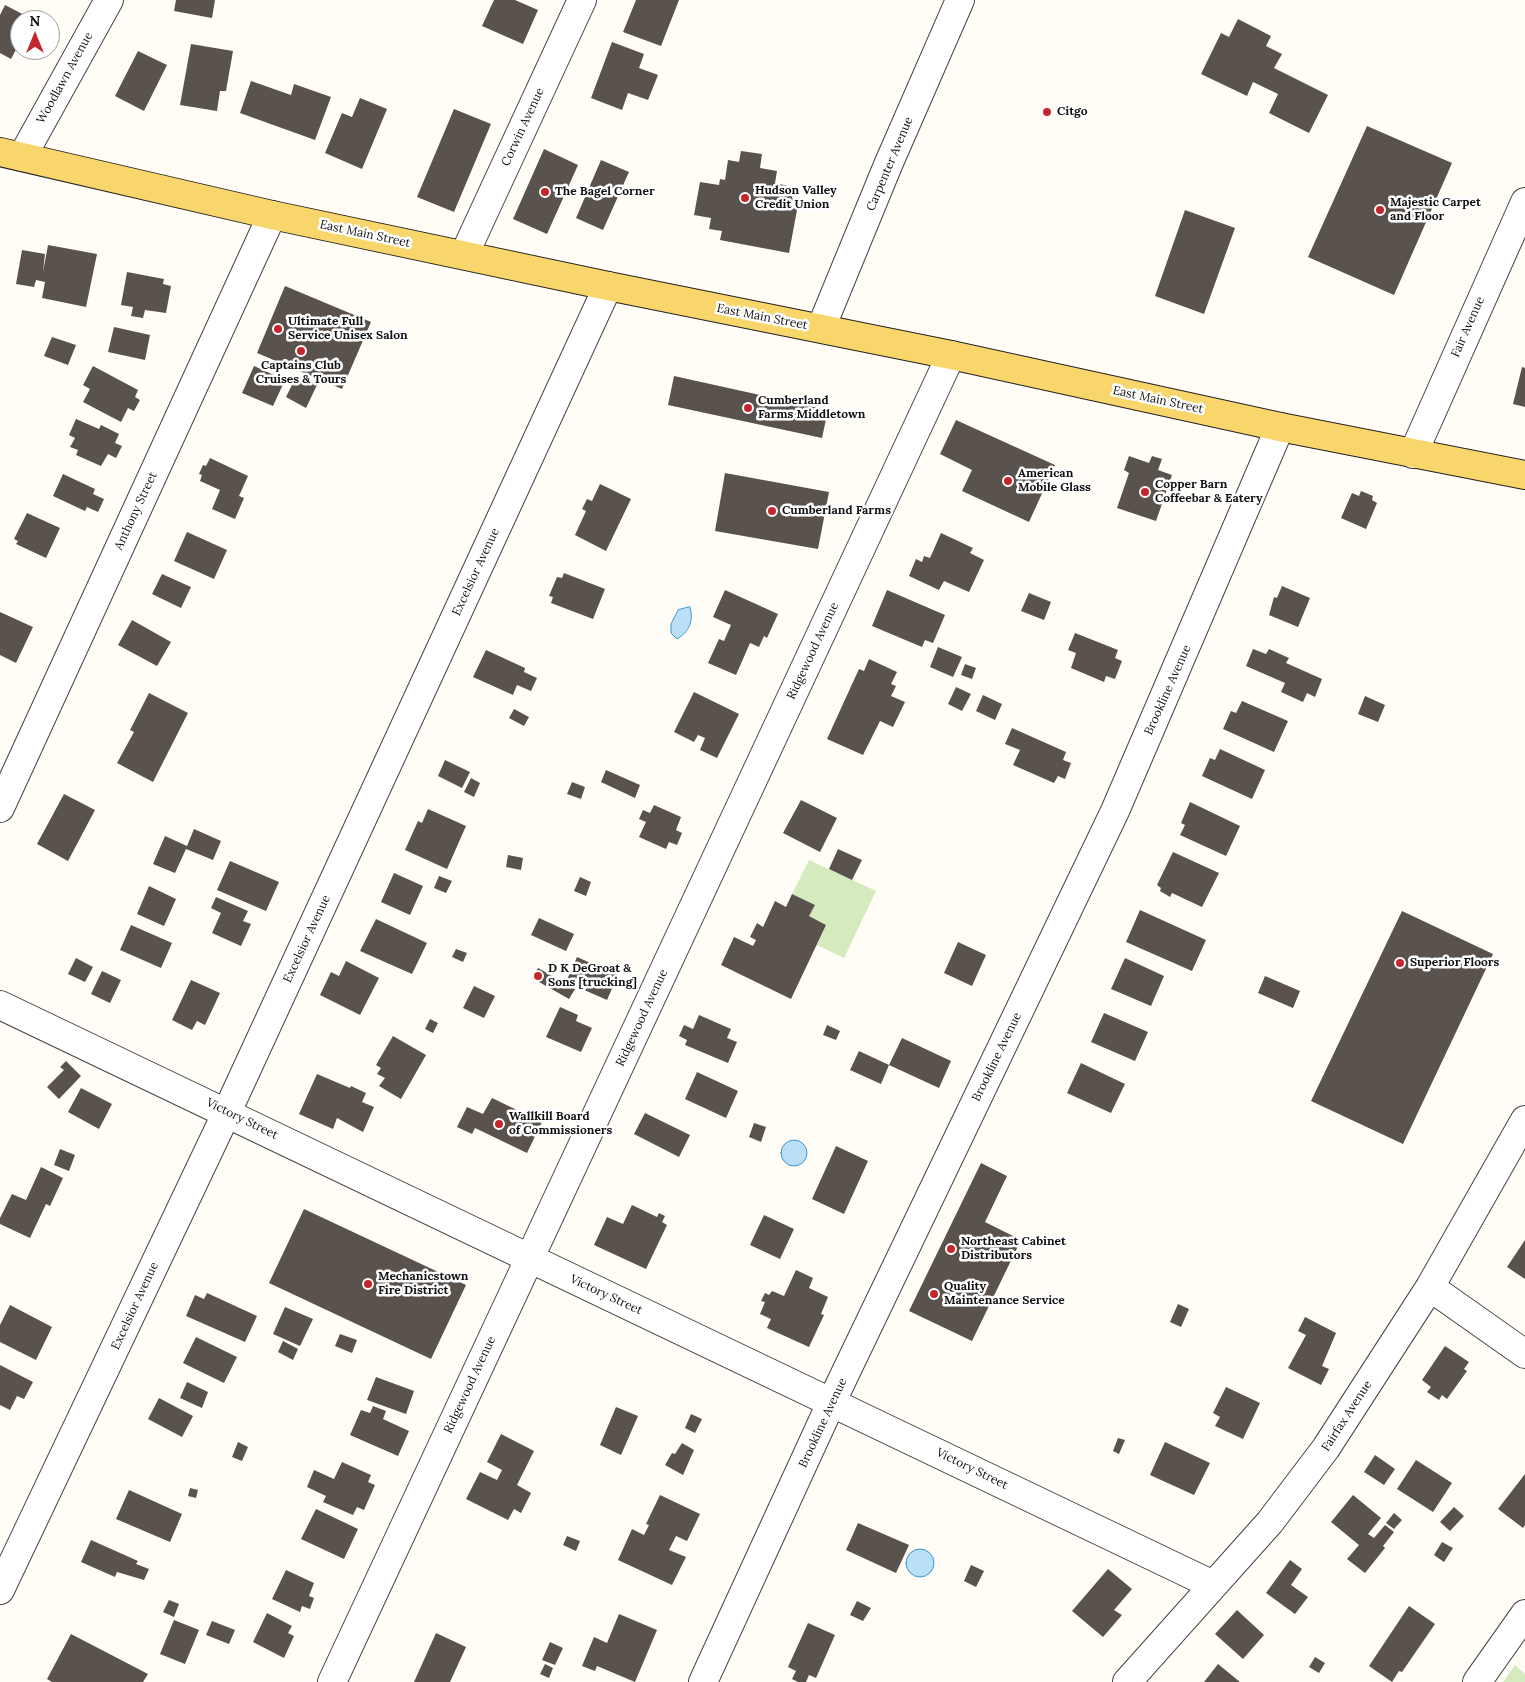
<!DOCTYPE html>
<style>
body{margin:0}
#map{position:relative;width:1525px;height:1682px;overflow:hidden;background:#fffdf5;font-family:Lora,serif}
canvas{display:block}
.north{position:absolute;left:10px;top:10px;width:50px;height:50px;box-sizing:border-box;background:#fff;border:1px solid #a0a0a0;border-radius:50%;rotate:0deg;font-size:14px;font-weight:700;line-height:20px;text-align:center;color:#111}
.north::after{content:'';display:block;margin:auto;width:18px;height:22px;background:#c4262e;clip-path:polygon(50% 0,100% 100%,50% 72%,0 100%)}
</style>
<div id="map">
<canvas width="1525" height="1682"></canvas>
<div class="north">N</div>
</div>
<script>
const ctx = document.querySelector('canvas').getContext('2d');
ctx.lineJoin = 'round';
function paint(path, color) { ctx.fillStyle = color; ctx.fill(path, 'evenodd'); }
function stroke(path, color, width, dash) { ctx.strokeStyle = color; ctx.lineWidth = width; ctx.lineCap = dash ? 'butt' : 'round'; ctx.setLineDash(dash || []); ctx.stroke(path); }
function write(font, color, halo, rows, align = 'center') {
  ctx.font = font + ' Lora,serif'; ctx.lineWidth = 5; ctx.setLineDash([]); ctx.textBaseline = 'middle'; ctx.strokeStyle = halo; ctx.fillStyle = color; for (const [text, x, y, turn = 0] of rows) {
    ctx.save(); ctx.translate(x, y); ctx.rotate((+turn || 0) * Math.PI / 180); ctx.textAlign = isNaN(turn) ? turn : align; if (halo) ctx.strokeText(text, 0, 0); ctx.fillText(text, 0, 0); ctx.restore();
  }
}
const green = new Path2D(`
 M809,860L876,891L844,958L817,945L826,925L809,916L815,905L792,894Z
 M1515,1665L1525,1674V1682H1503Z`);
const water = new Path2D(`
 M690,607C694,621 689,632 677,639L671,633V624L678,610Z
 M781 1153a13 13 0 1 1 26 0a13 13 0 1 1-26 0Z
 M906 1563a14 14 0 1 1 28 0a14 14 0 1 1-28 0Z`);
const building = new Path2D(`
 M176,0H215L212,18L174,11Z
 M494,0H515L538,10L523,44L482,26Z
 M636,0H679L661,46L623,32Z
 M5,5L34,20H20V47L18,46L11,59L0,53V15Z
 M1238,19L1271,36L1266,46L1282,54L1274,68L1328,95L1309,133L1269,113L1278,94L1253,82L1247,96L1201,74L1221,33L1229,37Z
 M612,42L644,54L639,68L658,75L648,100L628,93L622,110L591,98Z
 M191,44L233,51L226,91H220L217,111L180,105Z
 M138,51L167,65L144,111L115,96Z
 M251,81L291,95L294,84L331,97L315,140L240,113Z
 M360,98L387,109L362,169L325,153L342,113L352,117Z
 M454,109L491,124L454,212L417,197Z
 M1367,126L1452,163L1394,295L1308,257Z
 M544,149L578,165L547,234L513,219Z
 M741,151L762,154L760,168L777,171L775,183L788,186L797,210L789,253L720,240L722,231L709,229L711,218L694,215L700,182L719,185L720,179L725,180L728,160L739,162Z
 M601,160L629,172L603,230L576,218Z
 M1185,210L1235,228L1204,314L1155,296Z
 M48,245L97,254L86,307L42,298L45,282L36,280L34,287L16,284L22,250L45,254L43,272Z
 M127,272L164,279L163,284L171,286L166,313L145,310L143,318L131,316L133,307L121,305Z
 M285,286L371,322L342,389L257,353Z
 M114,327L150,335L145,360L108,352Z
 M52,337L76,345L68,365L44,356Z
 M93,366L138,390L135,397L140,400L134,411L128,408L121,422L83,402L90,389L83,385Z
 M254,366L285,380L273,406L242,393Z
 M1522,367L1525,368V407L1513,404Z
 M297,375L317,385L306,408L286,397Z
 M674,376L828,410L822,438L668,405Z
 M76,419L99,429L101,425L119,434L115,443L122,446L116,458L108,454L101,466L76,455L78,450L70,447L75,438L69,435Z
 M956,420L1055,465L1029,522L962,491L972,470L940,454Z
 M1129,456L1149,463L1152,456L1162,459L1158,470L1172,475L1156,521L1117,508L1129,473L1124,470Z
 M210,458L248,476L239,496L244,498L235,519L212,509L220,490L200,481L202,475L199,474L203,465L206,466Z
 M725,473L829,492L818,549L715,531Z
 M63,474L95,489L93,494L104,499L98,512L87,507L85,511L53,496Z
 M600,484L631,499L606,551L575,535L586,511L582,509L587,499L592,501Z
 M1361,491L1373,496L1372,500L1377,503L1366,529L1341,518L1352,493L1359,496Z
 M27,513L60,528L46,558L16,544L18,541L14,539Z
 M187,532L227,550L214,579L174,561Z
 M941,533L973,548L970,553L984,560L969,592L944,581L939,590L909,576L916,559L922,562L924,556L930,558Z
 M564,573L605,589L593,619L551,603L553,597L549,596L557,577L562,578Z
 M162,574L191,587L181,608L152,594Z
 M1282,586L1310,598L1298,627L1269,615L1274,597L1277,598Z
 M725,590L778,614L767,638L764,636L759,647L750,643L736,675L708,663L719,639L724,641L731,625L713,617Z
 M887,590L945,615L933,643L925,640L922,647L872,626Z
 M1029,593L1051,602L1044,620L1021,611Z
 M0,612L33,627L16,663L0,655Z
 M132,620L171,642L157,666L118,645Z
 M1075,633L1118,650L1115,658L1122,661L1115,679L1106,676L1104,682L1071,668L1076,653L1068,650Z
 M938,647L962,657L953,677L930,667Z
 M1253,649L1266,654L1269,649L1289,658L1286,663L1322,679L1315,697L1307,693L1303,702L1281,692L1285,683L1246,666Z
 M486,650L525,668L524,672L537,678L531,691L517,685L513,695L473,677Z
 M869,659L897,672L891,684L896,686L891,696L905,702L893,727L880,721L863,755L827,739L859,669L864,671Z
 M965,664L976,668L972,679L961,675Z
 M956,687L971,694L962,711L948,704Z
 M694,692L739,714L717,758L700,750L705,738L698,735L694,742L674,732Z
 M149,693L188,713L153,782L117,763L134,732L130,730Z
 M983,695L1002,704L995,720L976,711Z
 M1365,696L1385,705L1378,722L1358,714Z
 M1242,701L1288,721L1274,752L1223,729L1231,711L1236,713Z
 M514,709L529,717L524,726L509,718Z
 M1012,728L1066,752L1063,760L1071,763L1065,779L1058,776L1054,783L1013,765L1020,750L1005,744Z
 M1220,749L1265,770L1252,799L1202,776L1210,758L1215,760Z
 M445,760L470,772L462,788L438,776Z
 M606,770L640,785L635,798L601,782Z
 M471,778L480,783L474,797L464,792Z
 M572,782L585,787L581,799L567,794Z
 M64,794L95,810L68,861L37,844Z
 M801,800L837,818L820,852L783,833Z
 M1190,802L1240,826L1226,856L1180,835L1185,825L1181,823Z
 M654,805L681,817L676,830L682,833L677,845L669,842L666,849L639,837L646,822L639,819L643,810L650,813Z
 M428,809L466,826L447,869L405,850L418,821L422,823Z
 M194,829L221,841L213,860L186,849L175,873L153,864L165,836L187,846Z
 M838,849L862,860L852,880L829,869Z
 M1173,852L1219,873L1202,907L1172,893L1170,897L1160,891L1161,888L1157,885Z
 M508,855L523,858L521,870L506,867Z
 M230,861L279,882L266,911L217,890Z
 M394,873L423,886L410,915L381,902Z
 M439,876L452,881L446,893L434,888Z
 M580,877L591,882L586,896L574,891Z
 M149,886L176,899L164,926L137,914Z
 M792,894L815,905L809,916L826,925L791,999L721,965L734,937L753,946L756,940L750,937L757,923L763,927L775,901L786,907Z
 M216,897L248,911L243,921L251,924L241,946L212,933L221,913L211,908Z
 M1140,910L1206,940L1192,971L1126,942Z
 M1402,911L1493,954L1403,1144L1311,1101Z
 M539,918L574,934L566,951L531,935Z
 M376,919L427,943L412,974L360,951Z
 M131,925L172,943L161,968L120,950Z
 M958,942L986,955L972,986L944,973Z
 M456,949L467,953L463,962L452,957Z
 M577,957L618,975L607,1000L566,982Z
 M76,958L93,967L85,982L68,974Z
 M1125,958L1164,976L1151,1006L1111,989Z
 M346,961L379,978L360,1015L320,995L331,972L339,976Z
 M538,968L575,989L569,999L532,978Z
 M102,971L121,980L110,1003L91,994Z
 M1265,976L1300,991L1293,1008L1258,993Z
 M191,980L220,993L205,1025L197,1021L192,1030L172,1020Z
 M474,986L495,996L484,1018L463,1008Z
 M560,1007L578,1015L576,1021L592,1028L581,1052L546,1037Z
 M1104,1013L1148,1032L1135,1061L1091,1042Z
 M699,1015L731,1029L727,1038L737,1042L728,1063L685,1045L687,1040L679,1036L684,1025L693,1029Z
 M430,1019L438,1023L433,1033L425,1029Z
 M827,1025L840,1031L836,1040L823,1035Z
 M393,1036L426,1055L401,1099L379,1086L385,1078L377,1074L381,1068L376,1065Z
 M902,1038L951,1061L939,1088L889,1065Z
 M859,1051L889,1065L881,1084L850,1070Z
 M66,1061L81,1076L59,1099L47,1087L64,1070L60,1067Z
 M1081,1063L1125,1084L1111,1113L1067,1093Z
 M697,1072L738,1091L726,1118L685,1099Z
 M317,1074L350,1088L351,1086L366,1093L362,1102L374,1107L363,1132L337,1118L333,1129L299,1114Z
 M81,1088L112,1104L99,1129L68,1112Z
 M492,1098L542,1122L527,1153L475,1128L472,1134L457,1127L467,1107L483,1114Z
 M645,1113L690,1135L679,1157L634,1134Z
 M754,1123L766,1127L761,1142L749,1137Z
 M836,1146L868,1161L844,1214L812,1199Z
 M60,1149L75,1155L69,1171L54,1165Z
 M981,1163L1007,1176L985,1222L1021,1240L972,1341L909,1311Z
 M41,1167L63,1178L50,1206L46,1204L30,1238L0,1224V1218L12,1194L26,1200Z
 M632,1205L657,1217L659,1213L665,1216L662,1222L667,1225L646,1269L594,1245L607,1217L623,1224Z
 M304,1209L466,1285L431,1359L269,1283Z
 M764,1215L794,1229L780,1259L750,1245Z
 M1525,1240V1279L1507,1267Z
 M796,1270L813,1278L809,1288L828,1297L821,1314L824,1315L809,1347L767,1328L771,1319L760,1314L765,1302L761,1301L765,1293L769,1295L772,1291L784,1296Z
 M207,1293L257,1316L245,1342L186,1316L195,1295L204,1299Z
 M1178,1304L1189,1309L1181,1327L1170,1322Z
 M10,1305L52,1327L36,1360L0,1342V1325Z
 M285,1307L313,1319L300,1346L273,1334Z
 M1305,1317L1336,1333L1322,1366L1329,1369L1321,1385L1288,1368L1306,1335L1298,1331Z
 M340,1334L357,1340L352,1353L335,1346Z
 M196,1337L237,1357L224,1383L183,1363Z
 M283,1341L298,1349L293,1360L278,1352Z
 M1445,1346L1469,1362L1464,1369L1467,1371L1447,1399L1442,1395L1439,1400L1427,1392L1431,1387L1422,1380Z
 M0,1365L33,1382L24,1399L17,1396L10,1410L0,1405Z
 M376,1377L414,1391L406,1414L367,1400Z
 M187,1382L208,1392L202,1408L180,1398Z
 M1226,1387L1260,1403L1243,1439L1215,1426L1220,1417L1213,1413Z
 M159,1398L193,1416L182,1437L148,1419Z
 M373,1406L386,1411L383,1419L409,1431L398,1456L350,1435L361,1410L370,1413Z
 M616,1407L638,1416L621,1455L600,1445Z
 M691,1414L702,1419L695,1433L685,1428Z
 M501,1434L534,1451L517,1485L531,1493L521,1513L514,1509L508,1520L466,1499L480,1472L497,1480L502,1470L487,1462Z
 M1118,1438L1125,1440L1119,1454L1113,1451Z
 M238,1442L248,1447L242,1461L232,1457Z
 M1165,1442L1210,1463L1194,1495L1150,1475Z
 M682,1443L694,1450L683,1475L665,1465L672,1453L675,1454Z
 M1375,1455L1395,1469L1384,1485L1364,1472Z
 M1416,1460L1452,1483L1433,1512L1397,1489Z
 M342,1462L371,1475L368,1482L375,1485L364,1510L357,1507L353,1515L323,1502L326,1496L307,1487L314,1470L334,1479Z
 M1525,1474V1525L1523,1528L1498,1509Z
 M190,1488L198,1490L196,1498L188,1496Z
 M129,1490L182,1514L170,1542L116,1519Z
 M660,1495L700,1514L687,1541L676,1536L669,1550L686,1557L672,1585L618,1560L632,1529L644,1535L649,1525L646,1524Z
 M1353,1495L1381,1518L1368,1534L1374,1538L1385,1525L1394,1532L1383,1546L1385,1548L1365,1573L1347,1559L1359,1545L1331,1522Z
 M1454,1507L1464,1516L1450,1531L1440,1522Z
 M316,1509L358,1529L344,1559L301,1539Z
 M1394,1513L1402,1520L1394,1529L1386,1523Z
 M858,1523L909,1545L896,1573L846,1550Z
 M567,1536L580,1541L576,1551L563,1545Z
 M91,1540L138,1561L136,1564L149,1569L144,1580L117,1572L115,1577L81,1562Z
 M1442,1542L1453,1548L1444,1562L1434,1555Z
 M1290,1560L1302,1569L1291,1585L1308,1597L1295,1614L1266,1593Z
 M971,1565L984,1571L976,1587L964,1581Z
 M1108,1569L1132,1589L1114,1610L1122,1615L1103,1637L1072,1611Z
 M286,1570L314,1583L309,1596L314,1598L310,1609L302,1606L300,1612L272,1599Z
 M169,1600L179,1604L174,1617L163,1612Z
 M857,1601L871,1608L863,1621L850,1615Z
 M1409,1606L1435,1624L1402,1672L1399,1671L1392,1682L1369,1666Z
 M1237,1610L1264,1635L1243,1659L1215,1634Z
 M267,1613L292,1626L288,1633L294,1636L284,1658L253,1642Z
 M619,1614L657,1630L635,1682L597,1666L595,1671L582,1666L594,1637L607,1643Z
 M174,1620L199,1630L185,1664L160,1654Z
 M212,1621L235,1630L229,1644L206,1635Z
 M808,1623L835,1635L816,1678L809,1675L806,1682H798L792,1679L796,1671L788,1667Z
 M436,1633L466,1647L450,1682H414Z
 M71,1634L148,1674L143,1682H52L47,1679Z
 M550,1642L563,1648L555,1665L542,1660Z
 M1315,1657L1325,1663L1319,1673L1309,1667Z
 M545,1664L553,1668L549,1678L540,1674Z
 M1218,1664L1240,1682H1204Z`);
const minor = new Path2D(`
 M22,157L109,0
 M464,255L582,0
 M821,328L888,165L960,0
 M1413,454L1525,202
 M0,808L272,215
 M0,1005L1213,1585
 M1430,1287L1525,1354
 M0,1590L227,1112L608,286
 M332,1682L951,355
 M703,1682L832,1401L1115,811L1280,427
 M1127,1682L1270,1522L1326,1448L1430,1287L1525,1120
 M1477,1682L1525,1614`);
const major = new Path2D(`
 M0,152L272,215L608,286L951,355L1280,427L1525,475`);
const markers = [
 [1047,112,5,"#c4262e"],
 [545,192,5,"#c4262e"],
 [745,198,5,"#c4262e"],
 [1380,210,5,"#c4262e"],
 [278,329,5,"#c4262e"],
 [301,351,5,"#c4262e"],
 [748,408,5,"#c4262e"],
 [1008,481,5,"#c4262e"],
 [1145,492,5,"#c4262e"],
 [772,511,5,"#c4262e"],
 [1400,963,5,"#c4262e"],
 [538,976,5,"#c4262e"],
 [499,1124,5,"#c4262e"],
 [951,1249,5,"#c4262e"],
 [368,1284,5,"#c4262e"],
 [934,1294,5,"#c4262e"]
];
const streetNames = [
 ["Woodlawn Avenue",65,78,-61],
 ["Corwin Avenue",523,127,-65],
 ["Carpenter Avenue",890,164,-67],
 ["East Main Street",365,234,12],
 ["East Main Street",762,317,11],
 ["Fair Avenue",1468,327,-66],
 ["East Main Street",1158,400,12],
 ["Anthony Street",136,511,-65],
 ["Excelsior Avenue",476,572,-65],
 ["Ridgewood Avenue",813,651,-65],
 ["Brookline Avenue",1168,690,-66],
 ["Excelsior Avenue",307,939,-65],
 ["Ridgewood Avenue",642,1018,-65],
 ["Brookline Avenue",997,1057,-64],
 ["Victory Street",242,1119,26],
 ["Victory Street",606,1295,25],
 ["Excelsior Avenue",135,1306,-65],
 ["Ridgewood Avenue",470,1385,-65],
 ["Fairfax Avenue",1347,1416,-57],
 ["Brookline Avenue",823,1423,-65],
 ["Victory Street",972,1469,26]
];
const poiNames = [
 ["Citgo",1057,112],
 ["Hudson Valley",755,191],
 ["Credit Union",755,205],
 ["The Bagel Corner",555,192],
 ["Majestic Carpet",1390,203],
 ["and Floor",1390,217],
 ["Ultimate Full",288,322],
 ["Service Unisex Salon",288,336],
 ["Captains Club",301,366,"center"],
 ["Cruises & Tours",301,380,"center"],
 ["Cumberland",758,401],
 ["Farms Middletown",758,415],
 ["American",1018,474],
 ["Mobile Glass",1018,488],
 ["Copper Barn",1155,485],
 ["Coffeebar & Eatery",1155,499],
 ["Cumberland Farms",782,511],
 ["Superior Floors",1410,963],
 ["D K DeGroat &",548,969],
 ["Sons [trucking]",548,983],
 ["Wallkill Board",509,1117],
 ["of Commissioners",509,1131],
 ["Northeast Cabinet",961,1242],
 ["Distributors",961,1256],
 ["Mechanicstown",378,1277],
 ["Fire District",378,1291],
 ["Quality",944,1287],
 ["Maintenance Service",944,1301]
];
paint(green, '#d5ebbd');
paint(water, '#b9e0f7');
stroke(water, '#3f96cf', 1);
paint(building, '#5a524d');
stroke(minor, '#444', 30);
stroke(major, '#222', 30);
stroke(minor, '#fff', 28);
stroke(major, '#f9d66b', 28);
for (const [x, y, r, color] of markers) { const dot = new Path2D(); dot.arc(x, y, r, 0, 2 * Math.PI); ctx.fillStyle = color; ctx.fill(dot); stroke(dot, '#fff', 2); }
write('12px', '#111', '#fff', streetNames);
write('bold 12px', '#111', '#fff', poiNames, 'left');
</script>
